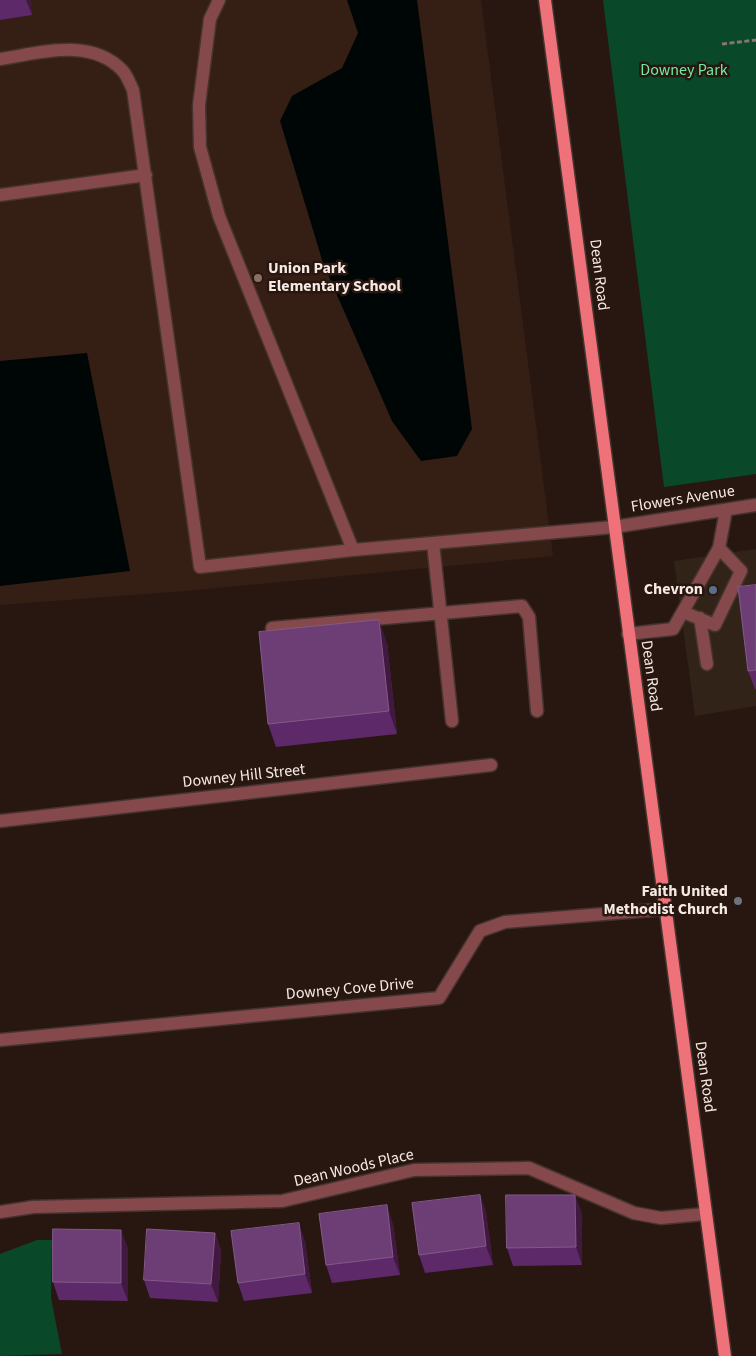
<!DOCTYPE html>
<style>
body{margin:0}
canvas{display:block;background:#281710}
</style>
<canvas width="756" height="1356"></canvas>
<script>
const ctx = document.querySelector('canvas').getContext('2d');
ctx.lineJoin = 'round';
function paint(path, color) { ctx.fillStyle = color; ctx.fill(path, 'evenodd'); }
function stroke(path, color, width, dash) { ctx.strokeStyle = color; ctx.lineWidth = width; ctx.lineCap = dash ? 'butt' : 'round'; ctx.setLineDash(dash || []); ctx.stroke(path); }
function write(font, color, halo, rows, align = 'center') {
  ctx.font = font + ' "Source Sans 3",sans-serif'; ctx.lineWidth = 5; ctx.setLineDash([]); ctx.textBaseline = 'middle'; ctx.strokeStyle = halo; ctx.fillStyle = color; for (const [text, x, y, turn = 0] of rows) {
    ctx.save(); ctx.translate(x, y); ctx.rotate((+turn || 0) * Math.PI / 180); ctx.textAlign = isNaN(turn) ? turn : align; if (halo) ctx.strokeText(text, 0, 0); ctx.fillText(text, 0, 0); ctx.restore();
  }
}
const commercial = new Path2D(`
 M756,549V706L695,716L674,561Z`);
const built = new Path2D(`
 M0,0H481L553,556L185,591L0,605Z`);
const green = new Path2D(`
 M603,0H756V474L664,487Z
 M37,1240H52L51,1298L62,1354L0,1356V1254Z`);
const water = new Path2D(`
 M347,0H417L472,429L457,456L421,461L392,421L323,263L280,121L292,96L342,68L358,33Z
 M87,353L130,571L0,586V361Z`);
const path = new Path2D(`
 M722,44L756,40`);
const minor = new Path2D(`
 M219,0L210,19L199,105L200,147L219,216L353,550L614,527L756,505
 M0,59C40,53 90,37 122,70C127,75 130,84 133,90L200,567L353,550
 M0,195L146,175
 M433,543L452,721
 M683,612L715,625L741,571L719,548
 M700,618L707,664
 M272,628L522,606L529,617L537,711
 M628,634L673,629L719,548L726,510
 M0,821L491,765
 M0,1040L439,998L480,931L505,922L665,909
 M0,1212L33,1207L282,1201L414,1170L529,1168L634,1213L661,1218L705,1214`);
const major = new Path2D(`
 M545,0L725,1356`);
const wall = new Path2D(`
 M0,0H30L32,15L0,20Z
 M756,585V689H755L748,671Z
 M387,643L397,734L276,747L268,724Z
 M480,1195L486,1213L493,1265L425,1273L419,1255Z
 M582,1213V1265L513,1266L507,1248Z
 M393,1224L400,1275L332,1283L326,1265Z
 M215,1233L221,1251L218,1302L150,1298L144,1280Z
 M305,1241L312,1293L244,1301L238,1283Z
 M128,1248V1301L59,1300L53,1282Z`);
const shadedWall = new Path2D(`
 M26,0H30L32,15Z
 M379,620L387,643L397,734L389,711Z
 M480,1195L486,1213L493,1265L486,1246Z
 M575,1195L582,1213V1265L576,1247Z
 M387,1205L393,1224L400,1275L393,1257Z
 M299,1223L305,1241L312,1293L305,1274Z
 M121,1230L128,1248V1301L121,1283Z
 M215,1233L221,1251L218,1302L211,1284Z`);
const building = new Path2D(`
 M756,585V670L748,671L738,587Z
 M379,620L389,711L268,724L259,632Z
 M480,1195L486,1246L419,1255L412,1203Z
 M506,1195H575L576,1247L507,1248Z
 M387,1205L393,1257L326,1265L319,1214Z
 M299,1223L305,1274L238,1283L231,1231Z
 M53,1229L121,1230V1283L53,1282Z
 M147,1229L215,1233L211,1284L144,1280Z`);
const markers = [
 [258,278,5,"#8d6e63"],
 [713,590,5,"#5c6f8a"],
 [738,901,5,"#6b7280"]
];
const parkNames = [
 ["Downey Park",684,71]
];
const poiNames = [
 ["Union Park",268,269,"left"],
 ["Elementary School",268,287,"left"],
 ["Chevron",703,590],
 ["Faith United",728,892],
 ["Methodist Church",728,910]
];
const streetNames = [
 ["Dean Road",598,275,83],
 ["Flowers Avenue",683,500,-9],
 ["Dean Road",650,676,82],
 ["Downey Hill Street",244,777,-6],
 ["Downey Cove Drive",350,990,-5],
 ["Dean Road",704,1077,82],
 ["Dean Woods Place",354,1169,-13]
];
paint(commercial, '#322319');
paint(built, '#351e14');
paint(green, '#094828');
paint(water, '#000606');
stroke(minor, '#45342e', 15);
stroke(major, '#45342e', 15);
stroke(path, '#867670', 3, [5, 2.5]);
stroke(minor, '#85484b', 12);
stroke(major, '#ef7179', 12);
paint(wall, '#5d2969');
paint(shadedWall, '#411940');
paint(building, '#6d3e76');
stroke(building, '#825988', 1);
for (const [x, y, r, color] of markers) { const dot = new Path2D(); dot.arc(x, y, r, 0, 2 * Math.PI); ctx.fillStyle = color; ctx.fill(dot); stroke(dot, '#281710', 2); }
write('16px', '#6feca2', '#281710', parkNames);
write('bold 16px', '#f6e9e4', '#281710', poiNames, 'right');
write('16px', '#f6e9e4', '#281710', streetNames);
</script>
